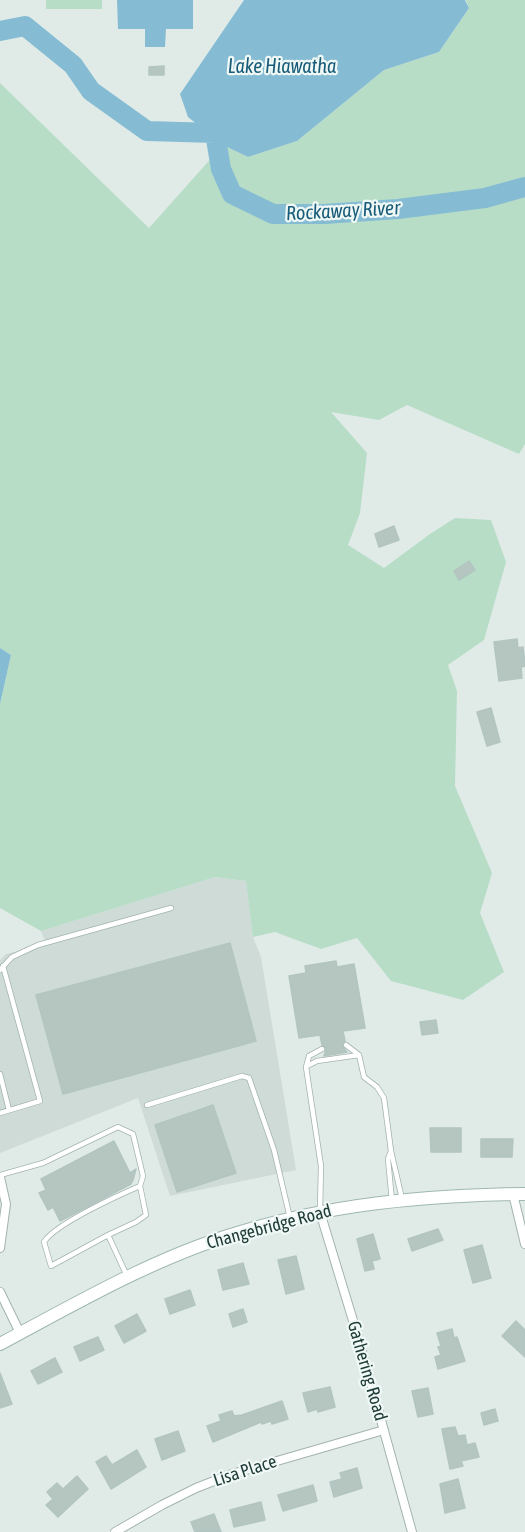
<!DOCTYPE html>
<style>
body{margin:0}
canvas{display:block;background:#e0ebe8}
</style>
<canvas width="525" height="1532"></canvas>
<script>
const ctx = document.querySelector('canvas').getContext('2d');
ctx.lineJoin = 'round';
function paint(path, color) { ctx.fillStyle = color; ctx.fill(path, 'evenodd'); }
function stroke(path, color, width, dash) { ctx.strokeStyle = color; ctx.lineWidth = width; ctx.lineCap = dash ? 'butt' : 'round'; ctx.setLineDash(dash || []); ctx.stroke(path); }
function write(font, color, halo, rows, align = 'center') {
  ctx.font = font + ' "Asap Condensed",sans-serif'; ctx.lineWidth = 4.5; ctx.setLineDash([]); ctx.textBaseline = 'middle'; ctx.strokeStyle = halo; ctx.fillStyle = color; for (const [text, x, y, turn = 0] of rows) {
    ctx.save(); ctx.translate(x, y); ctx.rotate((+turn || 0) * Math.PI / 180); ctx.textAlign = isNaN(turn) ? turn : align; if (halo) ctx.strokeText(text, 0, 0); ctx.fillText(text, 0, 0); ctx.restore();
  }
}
const built = new Path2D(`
 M215,877L246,881L253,937L261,957L296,1170L170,1196L138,1098L0,1153V960L6,954L46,944L41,931Z`);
const green = new Path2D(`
 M46,0H102V9H46Z
 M466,0H525V444L519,454L407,405L379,420L331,412L367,453L360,513L348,545L384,568L430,534L455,518L491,520L506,562L484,640L448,665L457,691L455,786L492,873L480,913L504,972L463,1000L391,981L357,938L321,949L275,932L253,937L246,881L215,877L41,931L0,908V704L11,655L0,648V83L149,228L223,145L248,157L297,141L384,70L439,52L469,8Z`);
const water = new Path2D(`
 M117,0H193V29H166L165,47H145V29H118Z
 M244,0H465L469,8L439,52L384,70L297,141L248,157L223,145L188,117L180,94Z
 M0,648L11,655L0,704Z`);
const river = new Path2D(`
 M0,31L25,26L73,65L91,91L147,131L215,133L221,169L232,194L273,214H324L398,209L485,198L525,187`);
const building = new Path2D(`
 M164,66V75H149V67Z
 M394,526L399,540L379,547L375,534Z
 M469,561L475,570L459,580L454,571Z
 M517,639L518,648L523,647L525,663V666L521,667L522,678L499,681L494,642Z
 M491,708L500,742L487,746L477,712Z
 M230,943L256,1041L63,1094L36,995Z
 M336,961L337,967L354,964L365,1028L343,1031L345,1041L342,1046L347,1052L324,1056L326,1049L322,1045L320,1035L299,1038L289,976L306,973L305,966Z
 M436,1020L438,1033L422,1035L420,1022Z
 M213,1105L236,1173L177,1192L155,1125Z
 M430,1128H461V1152H431Z
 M481,1139H513L512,1157H481Z
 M114,1141L130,1173L136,1169L133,1180L131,1184L60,1221L53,1207L48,1210L39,1193L46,1190L41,1179Z
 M438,1229L443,1240L412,1251L408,1239Z
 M373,1234L380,1259L372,1261L374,1269L365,1271L357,1239Z
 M482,1245L491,1278L473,1283L464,1250Z
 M296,1256L304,1289L286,1294L278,1260Z
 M243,1263L249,1284L223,1290L218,1270Z
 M190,1290L195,1305L170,1314L165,1299Z
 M243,1309L247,1322L233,1327L229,1314Z
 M137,1314L146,1331L124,1343L115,1326Z
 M516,1321L525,1330V1357L502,1336Z
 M452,1329L454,1338L457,1337L465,1361L438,1369L435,1357L441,1355L438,1347L441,1346L437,1333Z
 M98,1337L104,1350L80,1361L74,1347Z
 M55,1358L62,1372L38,1384L31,1371Z
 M0,1373L12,1404L0,1408Z
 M330,1387L335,1407L318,1412L317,1409L308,1412L303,1393Z
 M428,1388L433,1414L418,1417L412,1391Z
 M282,1401L288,1419L272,1424L271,1421L262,1424L261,1422L213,1442L207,1426L221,1421L219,1415L232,1411L234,1416L242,1415Z
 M495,1409L498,1421L484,1425L481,1413Z
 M455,1427L458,1436L465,1435L467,1445L475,1443L479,1457L461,1461L463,1466L450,1469L442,1429Z
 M178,1431L185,1451L162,1460L155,1439Z
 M137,1450L146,1467L111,1489L96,1462L106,1456L112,1465Z
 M357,1468L362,1488L334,1497L330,1482L342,1479L340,1473Z
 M77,1476L88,1489L58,1517L46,1505L53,1499L47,1492L57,1483L63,1489Z
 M458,1479L465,1508L445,1513L440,1484Z
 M313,1485L317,1501L283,1511L278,1495Z
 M261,1502L265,1520L234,1527L230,1510Z
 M214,1514L221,1532H195L191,1522Z`);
const lane = new Path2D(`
 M0,970L12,957L38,945L171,908
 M346,1045L359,1055L364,1077L377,1087L384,1098L391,1151L402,1199
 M307,1066L317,1061L359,1055
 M0,1074L9,1110
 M147,1105L242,1076L249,1078L274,1150L290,1218
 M0,1113L40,1101L3,966
 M391,1151L388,1159L392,1201
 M0,1175L43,1163L118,1127L133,1134L143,1176L140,1186C119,1195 55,1224 44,1242L51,1266L108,1235L127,1276
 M320,1210L321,1166L306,1067L309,1056L322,1049
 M108,1235L136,1222L146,1215L140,1186`);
const street = new Path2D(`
 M0,1177L6,1204L0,1248
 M513,1194L525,1244
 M320,1212L358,1337L412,1532
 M0,1292L20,1333
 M115,1532L162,1505L196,1488L232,1474L384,1430`);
const secondary = new Path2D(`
 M0,1344C75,1304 152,1259 234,1234C329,1204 426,1195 525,1194`);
const streetNames = [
 ["Changebridge Road",269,1227,-15],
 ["Gathering Road",367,1371,74],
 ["Lisa Place",245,1471,-18]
];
const waterNames = [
 ["Lake Hiawatha",282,67],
 ["Rockaway River",343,211,-3]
];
paint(built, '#cedbd7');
paint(green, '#b7ddc7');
paint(water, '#85bcd3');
stroke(river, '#85bcd3', 20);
paint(building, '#b5c6c1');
stroke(building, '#b2c5c0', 1.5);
stroke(lane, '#a3b3b0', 6);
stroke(street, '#a3b3b0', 10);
stroke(secondary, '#9eb7b2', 14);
stroke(lane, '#fff', 4.5);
stroke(street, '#fff', 8);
stroke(secondary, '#fff', 12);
write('18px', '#203c38', '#f0f8f5', streetNames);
write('italic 20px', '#185c7a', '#f0f8f5', waterNames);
</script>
